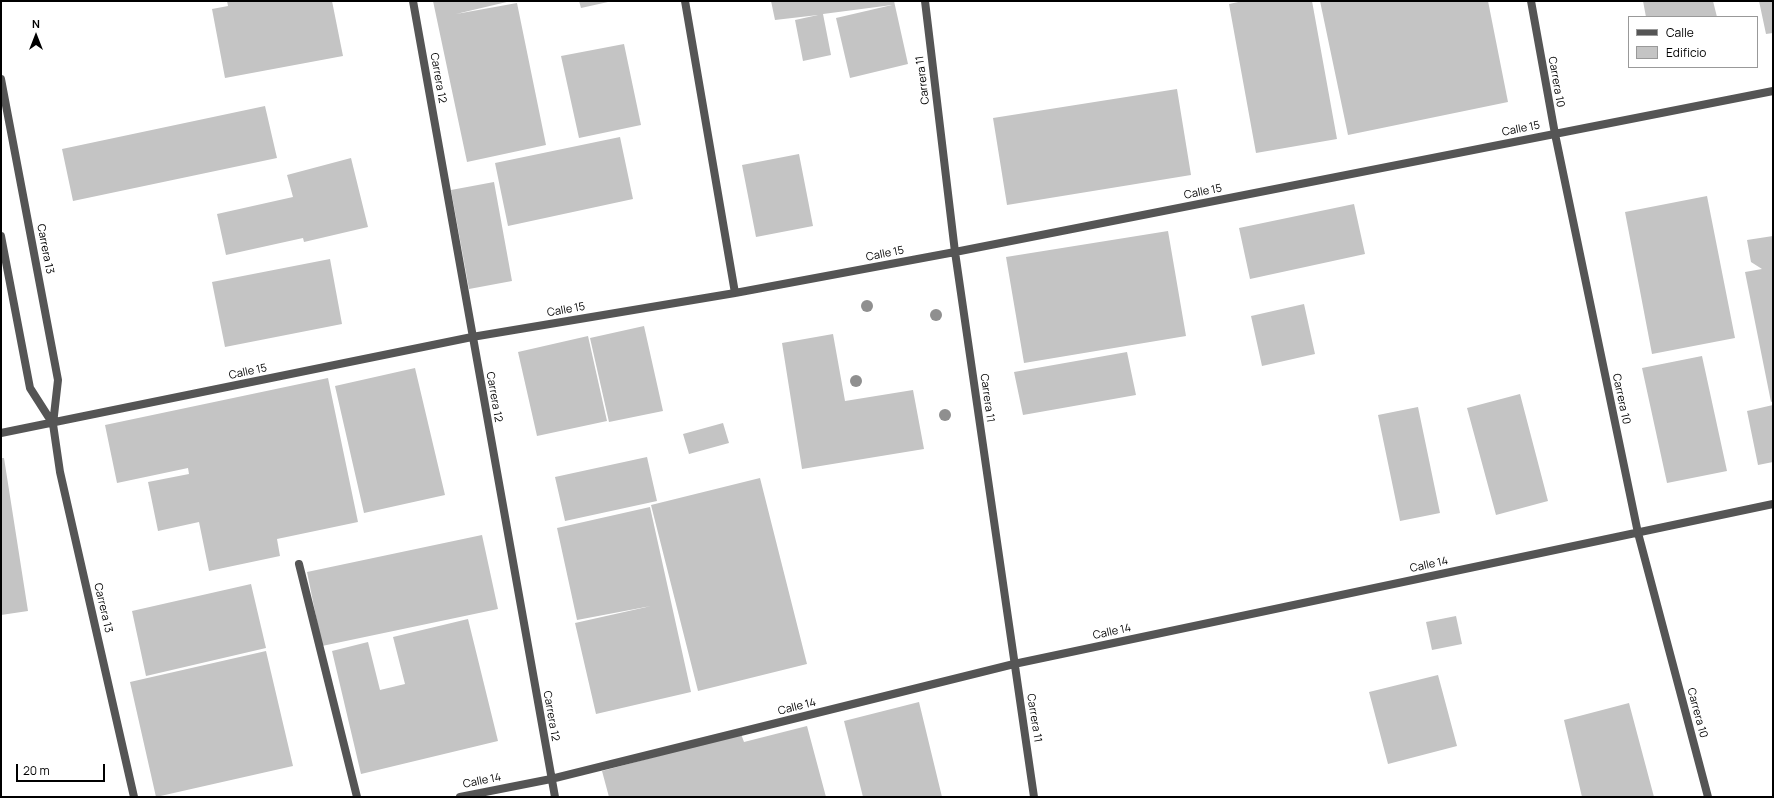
<!DOCTYPE html>
<style>
body{margin:0}
#map{position:relative;width:1774px;height:798px;overflow:hidden;background:#fff;font-family:Manrope,sans-serif}
canvas{display:block}
.frame{position:absolute;inset:0;border:2px solid #000;pointer-events:none}
.legend{position:absolute;left:1628px;top:16px;width:130px;height:52px;box-sizing:border-box;background:#fff;border:1px solid #999;margin:0;padding:5px 7px;list-style:none;font-size:12px;color:#000}
.legend li{display:flex;align-items:center;gap:8px;height:20px}
.legend b{width:20px;border:1px solid #999}
.north{position:absolute;left:16px;top:16px;width:40px;height:40px;-webkit-text-stroke:3px #fff;paint-order:stroke;rotate:0deg;font-size:11px;font-weight:700;line-height:16px;text-align:center;color:#000}
.north::after{content:'';display:block;margin:auto;width:14px;height:18px;background:#000;clip-path:polygon(50% 0,100% 100%,50% 72%,0 100%)}
.scale{position:absolute;left:16px;top:764px;width:89px;height:18px;box-sizing:border-box;border:2px solid #000;border-top:0;padding-left:5px;font-size:12px;line-height:14px;white-space:nowrap;color:#000;-webkit-text-stroke:3px #fff;paint-order:stroke}
</style>
<div id="map">
<canvas width="1774" height="798"></canvas>
<div class="frame"></div>
<ul class="legend">
<li><b style="height:5px;background:#555"></b>Calle</li>
<li><b style="height:11px;background:#c4c4c4"></b>Edificio</li>
</ul>
<div class="north">N</div>
<div class="scale">20 m</div>
</div>
<script>
const ctx = document.querySelector('canvas').getContext('2d');
ctx.lineJoin = 'round';
function paint(path, color) { ctx.fillStyle = color; ctx.fill(path, 'evenodd'); }
function stroke(path, color, width, dash) { ctx.strokeStyle = color; ctx.lineWidth = width; ctx.lineCap = dash ? 'butt' : 'round'; ctx.setLineDash(dash || []); ctx.stroke(path); }
function write(font, color, halo, rows, align = 'center') {
  ctx.font = font + ' Manrope,sans-serif'; ctx.lineWidth = 4; ctx.setLineDash([]); ctx.textBaseline = 'middle'; ctx.strokeStyle = halo; ctx.fillStyle = color; for (const [text, x, y, turn = 0] of rows) {
    ctx.save(); ctx.translate(x, y); ctx.rotate((+turn || 0) * Math.PI / 180); ctx.textAlign = isNaN(turn) ? turn : align; if (halo) ctx.strokeText(text, 0, 0); ctx.fillText(text, 0, 0); ctx.restore();
  }
}
const building = new Path2D(`
 M227,1H332L343,56L225,78L212,9L228,6Z
 M433,1H511L456,14L517,3L546,145L467,162Z
 M579,1H608V2L581,8Z
 M771,1H894L908,64L850,78L836,18L892,5L823,14L831,55L803,61L795,20L818,15L775,20Z
 M1243,1H1312L1337,139L1256,153L1229,4Z
 M1320,1H1488L1508,102L1348,135Z
 M1643,1H1713L1717,17H1646Z
 M1759,1H1773V33L1766,34Z
 M624,44L641,125L579,138L561,56Z
 M1177,89L1191,175L1007,205L993,118Z
 M265,106L277,158L73,201L62,149Z
 M620,137L633,199L508,226L495,163Z
 M799,154L813,226L756,237L742,165Z
 M351,158L368,227L304,242L303,238L226,255L217,214L293,197L287,175Z
 M494,182L512,281L469,289L451,190Z
 M1707,196L1735,338L1652,354L1625,212Z
 M1354,204L1365,254L1250,279L1239,228Z
 M1168,231L1186,336L1024,363L1006,257Z
 M1773,236V401L1771,402L1745,272L1762,269L1751,262L1747,240Z
 M330,259L342,324L225,347L212,282Z
 M1304,304L1315,354L1262,366L1251,316Z
 M644,326L663,411L609,422L590,338Z
 M833,334L845,401L913,390L924,449L802,469L782,343Z
 M588,336L607,421L537,436L518,352Z
 M1127,352L1136,395L1023,415L1014,372Z
 M1702,356L1727,471L1667,483L1642,368Z
 M415,368L445,495L364,513L335,386Z
 M328,378L358,522L277,539L280,556L209,571L199,522L158,531L148,482L189,474L188,468L117,483L105,425Z
 M1520,394L1548,501L1496,515L1467,408Z
 M1773,405V462L1758,465L1747,411Z
 M1418,407L1440,513L1400,521L1378,415Z
 M723,423L729,443L689,454L683,434Z
 M647,457L657,501L565,521L555,477Z
 M1,458H4L28,611L1,615Z
 M760,478L807,664L698,691L651,505Z
 M650,507L691,692L596,714L575,623L651,606L577,620L557,528Z
 M482,535L498,609L322,646L307,572Z
 M251,584L266,648L146,676L132,611Z
 M1456,616L1462,644L1432,650L1426,622Z
 M468,619L498,741L361,774L332,651L368,642L380,690L405,684L393,637Z
 M266,651L293,766L156,797L130,682Z
 M1438,675L1457,746L1388,764L1369,692Z
 M919,702L942,797H863L844,721Z
 M1629,703L1654,797H1582L1564,720Z
 M807,726L826,797H609L602,771L741,734L744,742Z`);
const lane = new Path2D(`
 M299,564L357,797`);
const street = new Path2D(`
 M413,1L555,797
 M685,1L735,293
 M925,1L955,252L1034,797
 M1531,1L1555,134L1638,533L1708,797
 M1,79L58,380L53,424L60,472L134,797
 M1,236L30,388L53,424
 M1,433L472,337L735,293L955,252L1773,91
 M460,797L551,779L1014,664L1773,504`);
const trees = [
 [867,306],
 [936,315],
 [856,381],
 [945,415]
];
const streetNames = [
 ["Carrera 12",438,78,80],
 ["Carrera 11",923,80,-97],
 ["Carrera 10",1556,82,80],
 ["Calle 15",1521,129,-11],
 ["Calle 15",1203,192,-11],
 ["Carrera 13",45,249,79],
 ["Calle 15",885,254,-11],
 ["Calle 15",566,310,-10],
 ["Calle 15",248,372,-12],
 ["Carrera 12",494,397,80],
 ["Carrera 11",987,398,82],
 ["Carrera 10",1621,399,78],
 ["Calle 14",1429,565,-12],
 ["Carrera 13",103,608,77],
 ["Calle 14",1112,632,-12],
 ["Calle 14",797,707,-14],
 ["Carrera 10",1697,713,75],
 ["Carrera 12",551,716,80],
 ["Carrera 11",1034,718,81],
 ["Calle 14",482,781,-11]
];
paint(building, '#c4c4c4');
stroke(lane, '#555', 8);
stroke(street, '#555', 8);
ctx.fillStyle = '#8f8f8f';
for (const [x, y] of trees) { ctx.beginPath(); ctx.arc(x, y, 6, 0, 2 * Math.PI); ctx.fill(); }
write('11px', '#000', '#fff', streetNames);
</script>
